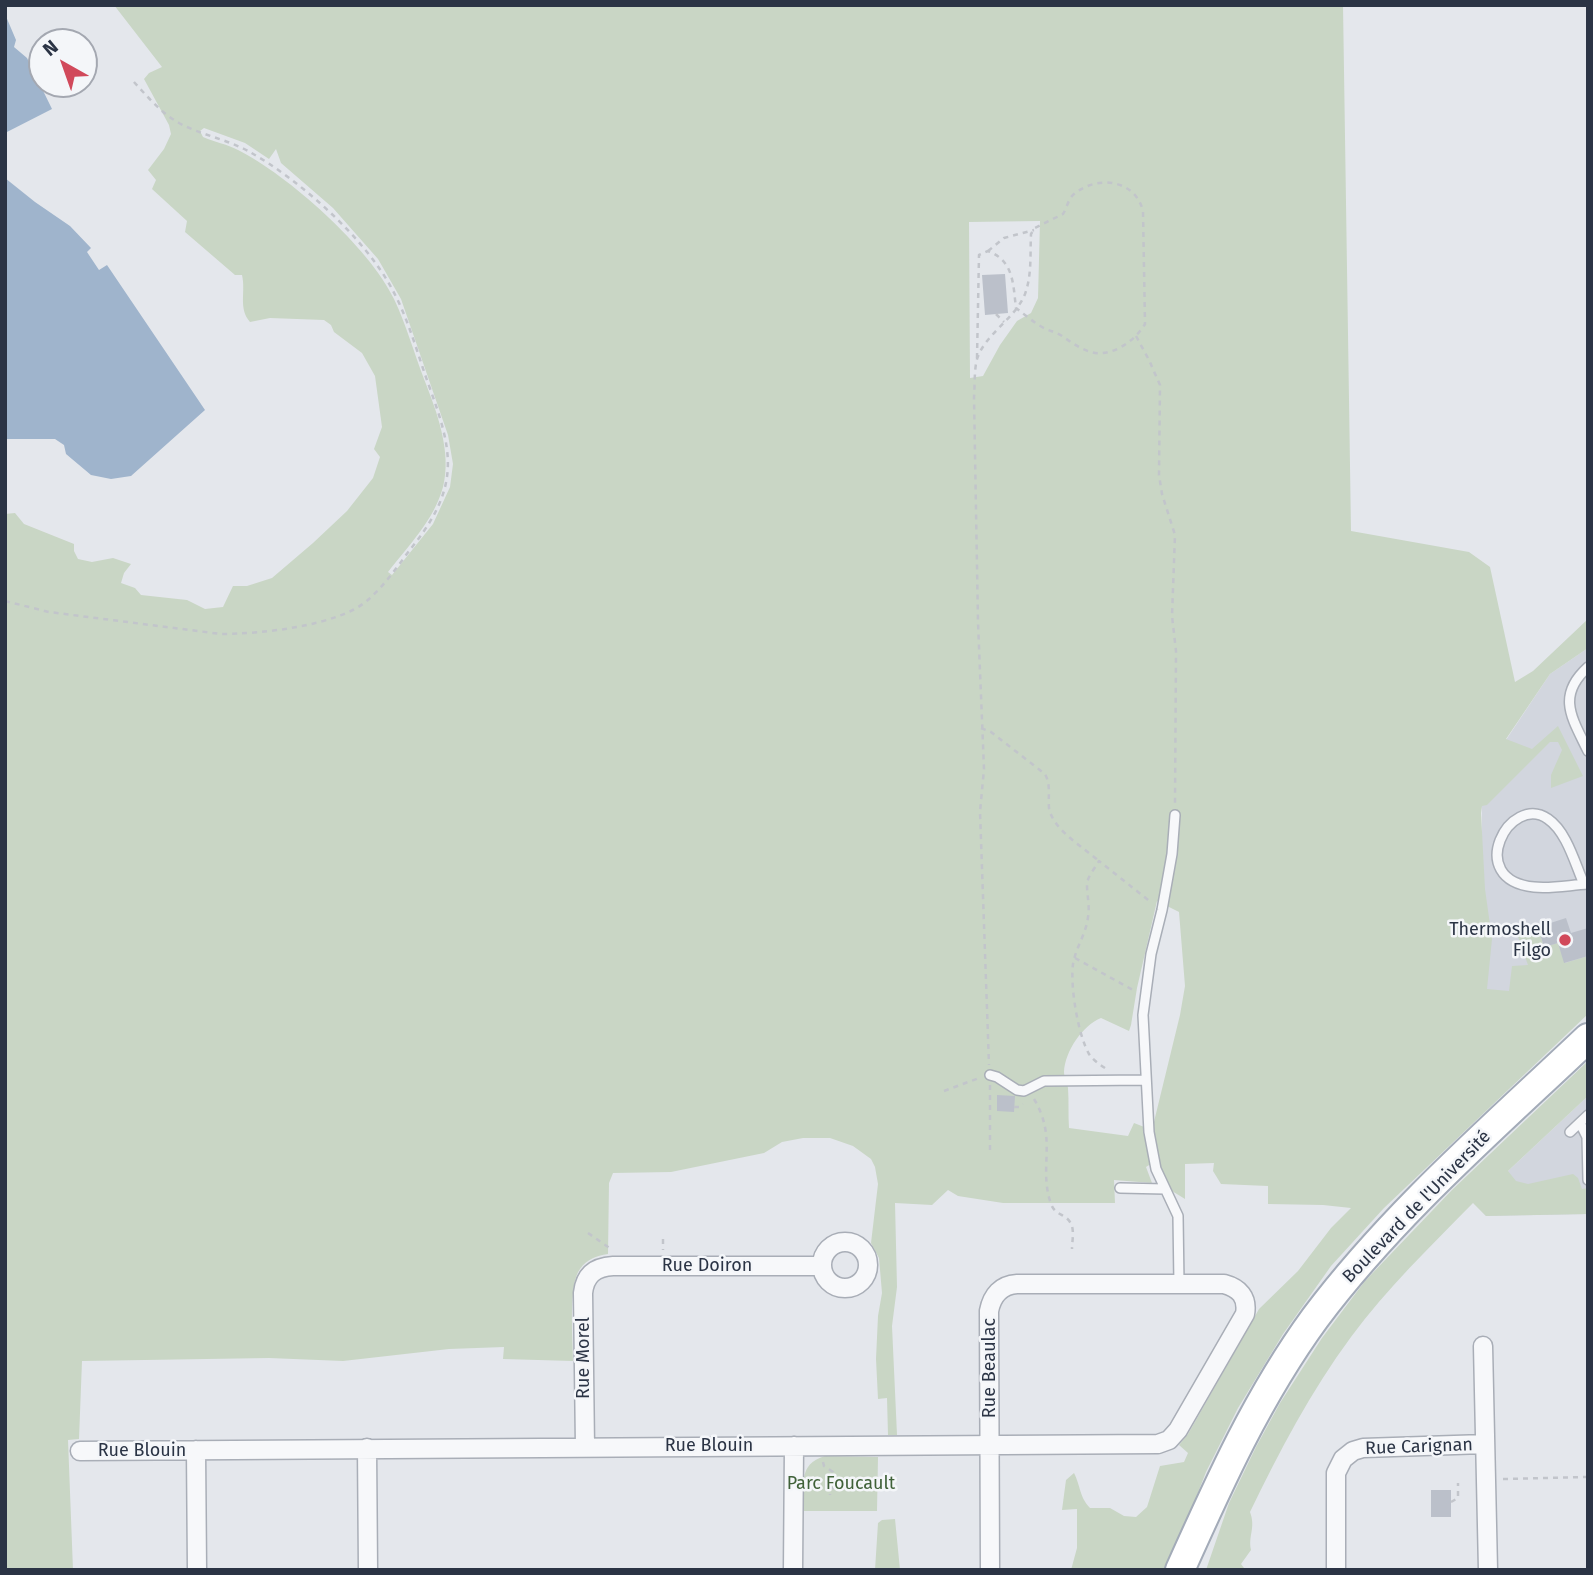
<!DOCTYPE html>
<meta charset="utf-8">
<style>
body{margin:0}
#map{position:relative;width:1593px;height:1575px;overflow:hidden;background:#e4e7ec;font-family:"Fira Sans",sans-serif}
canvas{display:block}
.frame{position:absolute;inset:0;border:7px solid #2b3445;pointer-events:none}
.north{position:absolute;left:28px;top:28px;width:70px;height:70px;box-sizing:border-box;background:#f4f6f9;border:2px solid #a4a8b1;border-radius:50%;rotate:320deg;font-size:19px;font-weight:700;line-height:28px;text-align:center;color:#2b3445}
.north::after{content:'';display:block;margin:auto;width:24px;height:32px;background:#d1495b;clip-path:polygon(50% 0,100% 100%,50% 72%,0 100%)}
</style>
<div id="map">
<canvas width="1593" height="1575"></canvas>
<div class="frame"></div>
<div class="north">N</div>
</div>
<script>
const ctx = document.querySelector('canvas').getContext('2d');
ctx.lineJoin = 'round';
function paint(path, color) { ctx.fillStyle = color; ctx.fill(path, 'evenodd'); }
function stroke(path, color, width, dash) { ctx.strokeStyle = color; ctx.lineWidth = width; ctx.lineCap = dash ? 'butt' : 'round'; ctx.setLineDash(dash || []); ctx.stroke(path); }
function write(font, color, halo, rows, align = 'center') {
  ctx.font = font + ' "Fira Sans",sans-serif'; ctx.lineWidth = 5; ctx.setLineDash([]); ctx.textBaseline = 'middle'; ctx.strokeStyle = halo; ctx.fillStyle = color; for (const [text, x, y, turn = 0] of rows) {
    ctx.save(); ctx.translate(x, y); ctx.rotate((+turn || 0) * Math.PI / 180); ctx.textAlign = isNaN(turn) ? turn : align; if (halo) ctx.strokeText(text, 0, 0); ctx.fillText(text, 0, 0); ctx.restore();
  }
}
const built = new Path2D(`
 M1588,648V982L1482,1081V806L1506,740L1550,674Z
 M1588,1096V1214L1486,1216L1474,1203Z`);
const green = new Path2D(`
 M114,5H1343L1351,531L1469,552L1490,567L1515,682L1533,671L1588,619V648L1550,674L1506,739L1532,749L1558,726L1583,776L1551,788V775L1562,750L1558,742H1550L1487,805L1482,806L1481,813L1485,889L1492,939L1487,989L1509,991L1512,966L1528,965L1516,931H1539L1544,947L1558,943L1565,963L1588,956V1014L1384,1208L1331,1266L1283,1334L1238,1408L1206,1472L1168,1570H1071L1077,1548V1509L1062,1510L1066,1480L1074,1473C1081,1487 1079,1496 1090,1508H1110L1124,1516L1136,1517L1147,1507L1160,1466L1184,1462L1188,1453L1179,1445L1188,1434L1259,1309L1298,1271L1331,1228L1351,1208L1323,1205L1268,1204V1186L1221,1184L1213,1171L1214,1163L1185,1164V1199L1172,1191L1157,1160L1146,1167L1152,1183L1114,1180L1115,1203H1003L958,1196L948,1190L932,1205L895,1203L897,1287L892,1326L897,1435H888L887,1398L878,1399L876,1359L878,1316L882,1293L879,1258L871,1243L878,1184L875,1167L871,1159L853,1146L830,1138H803L782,1142L764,1153L671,1172L613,1173L609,1183L608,1254C596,1256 587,1259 580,1269C568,1284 573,1340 573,1361L503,1359L504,1347L449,1349L343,1361L269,1358L82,1361L79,1439L68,1440L73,1570H5V514L15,513L24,524L74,544V551L78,559L92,562L113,558L131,564L124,573L121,583L135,588L141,595L187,600L205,609L223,607L233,586H247L272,578L313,543L347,511L373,478L380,457L374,449L382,427L375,376L362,353L334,332L331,325L324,320L270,318L250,322C238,308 246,292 242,275H235L185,232L187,221L152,189L156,180L148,170L164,149L171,134L169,125L144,79L149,73L162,67ZM204,128L245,143L269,159L276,149L281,163L333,208L378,259L401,299L448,435L453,464L450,487L433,524L392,575L388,572C409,545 434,520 443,487C452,452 437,412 424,379C414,353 406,324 394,299C370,248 288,175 238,150C227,144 214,142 203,137L200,131ZM1040,221L1038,298L1031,313L1017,321L1000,345L983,376L970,378L969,222ZM1157,901L1179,912L1185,986L1180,1015L1152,1130L1134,1123L1128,1136L1069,1128C1068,1115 1069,1101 1068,1088C1067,1082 1064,1077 1064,1072C1065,1051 1083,1025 1101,1018L1129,1031L1131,1025L1137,988Z
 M1588,1061V1096L1508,1171L1516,1181L1528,1184L1573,1174L1578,1178L1582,1189L1588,1188V1214L1486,1216L1473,1203C1431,1246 1387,1288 1351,1337C1311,1391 1279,1452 1250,1512C1256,1528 1248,1535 1251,1550L1241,1564L1244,1568L1266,1570H1206L1229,1503L1256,1447L1280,1403L1322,1338L1365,1281L1452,1190Z
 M825,1456L878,1457L877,1511H804C804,1487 797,1464 825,1456Z
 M895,1519L900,1570H875L878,1523L882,1520Z`);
const water = new Path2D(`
 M5,14L16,40L14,47L27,58L52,109L5,133Z
 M5,178L35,202L70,226L91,248L87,252L99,270L107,265L205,410L131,476L111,479L91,475L66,454L64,445L55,439H5Z`);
const building = new Path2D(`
 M1005,274L1008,313L985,315L982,275Z
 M1566,918L1571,933L1588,928V956L1564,963L1558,943L1544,947L1538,927Z
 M997,1095L1015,1096L1014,1112L997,1111Z
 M1431,1490H1451V1517H1431Z`);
const path = new Path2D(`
 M988,251L1004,238L1034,230
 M996,314L1004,322
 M1136,336L1149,360L1160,385L1159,475L1162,494L1175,535L1172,616L1176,651L1175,804
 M977,358L979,255L988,251C1014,261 1013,284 1016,308C1024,314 1033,322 1042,327C1049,331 1056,332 1062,336C1071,342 1080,349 1091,352C1111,358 1135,341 1145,324L1143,211C1135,179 1097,175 1074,194C1068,199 1067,208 1063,214L1035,228L1031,234C1030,254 1032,275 1025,294C1015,319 985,334 977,359C974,371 975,385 974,397L978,622L984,769L980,812L989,1065
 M5,601L49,612L221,634C260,634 340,626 369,599C387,583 401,561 416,542C461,483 452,449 428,383C417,352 408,318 392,289C365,238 299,179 248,151C226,139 201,135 179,123C161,113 147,96 133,81
 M981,728L991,732L1045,774C1051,785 1048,796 1049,808C1053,830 1083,847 1099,861
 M1075,958L1133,990
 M1105,1068C1099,1064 1093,1060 1089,1054C1078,1035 1070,986 1073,964C1076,947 1086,934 1088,917C1090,906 1087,896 1087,885C1087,877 1095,868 1099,861L1152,903
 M990,1085V1152
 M944,1091L979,1078
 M1034,1099C1058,1139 1038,1167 1051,1204C1055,1215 1065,1214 1070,1222C1075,1229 1072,1241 1072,1249
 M1014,1107H1020L1023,1104
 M588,1233L611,1249
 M663,1239V1250
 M823,1462L824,1466L833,1472V1488H830V1495
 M1503,1479L1588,1477
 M1451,1502L1458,1498V1483`);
const lane = new Path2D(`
 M1588,667C1556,696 1572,718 1588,751
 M1175,815L1172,854L1162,910L1151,954L1143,1015L1149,1132L1156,1169L1178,1216L1179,1284
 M1584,884C1575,864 1567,832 1548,819C1510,792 1463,880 1534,887C1551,889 1570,885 1588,884
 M990,1075L997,1077L1017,1090L1024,1091L1044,1081L1145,1080
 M1580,1123L1587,1137L1588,1180
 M1570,1132L1588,1115
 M1120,1188L1165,1189`);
const street = new Path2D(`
 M822 1265a23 23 0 1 1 46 0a23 23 0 1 1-46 0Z
 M1483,1346L1488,1570
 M585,1447L583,1293C585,1275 595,1267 613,1266H822
 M367,1448L368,1570
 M196,1450L197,1570
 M80,1451L1158,1444L1169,1440L1178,1430L1245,1314C1248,1297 1239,1288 1224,1284H1017C1001,1285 992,1295 989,1311L990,1570
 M793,1570L794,1446
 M1336,1570V1473L1343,1459L1353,1451L1363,1448L1485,1444`);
const primary = new Path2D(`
 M1180,1570C1219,1483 1258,1396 1315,1318C1393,1214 1494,1127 1588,1038`);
const markers = [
 [1565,940,7,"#d1495b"]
];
const poiNames = [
 ["Thermoshell",1551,930],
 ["Filgo",1551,951]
];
const streetNames = [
 ["Boulevard de l'Université",1417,1207,-46],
 ["Rue Doiron",707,1266],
 ["Rue Morel",584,1358,-90],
 ["Rue Beaulac",990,1368,-90],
 ["Rue Blouin",709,1446],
 ["Rue Carignan",1419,1447,-2],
 ["Rue Blouin",142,1451]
];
const parkNames = [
 ["Parc Foucault",841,1484]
];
paint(built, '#d2d6de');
paint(green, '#c9d6c5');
paint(water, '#9fb4cc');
paint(building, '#bbc0ca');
stroke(lane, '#a9aeb7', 12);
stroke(street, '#a9aeb7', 21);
stroke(primary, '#a3abb8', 32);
stroke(path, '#c2c5cb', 2.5, [5, 5]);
stroke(lane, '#f7f8fa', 9);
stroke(street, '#f7f8fa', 18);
stroke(primary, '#fff', 28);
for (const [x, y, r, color] of markers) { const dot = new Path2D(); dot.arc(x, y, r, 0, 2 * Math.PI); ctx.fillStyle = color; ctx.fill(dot); stroke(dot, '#f4f6f9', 2.5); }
write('18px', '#2b3445', '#f4f6f9', poiNames, 'right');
write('18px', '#2b3445', '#f4f6f9', streetNames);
write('18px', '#3f6138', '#f4f6f9', parkNames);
</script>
